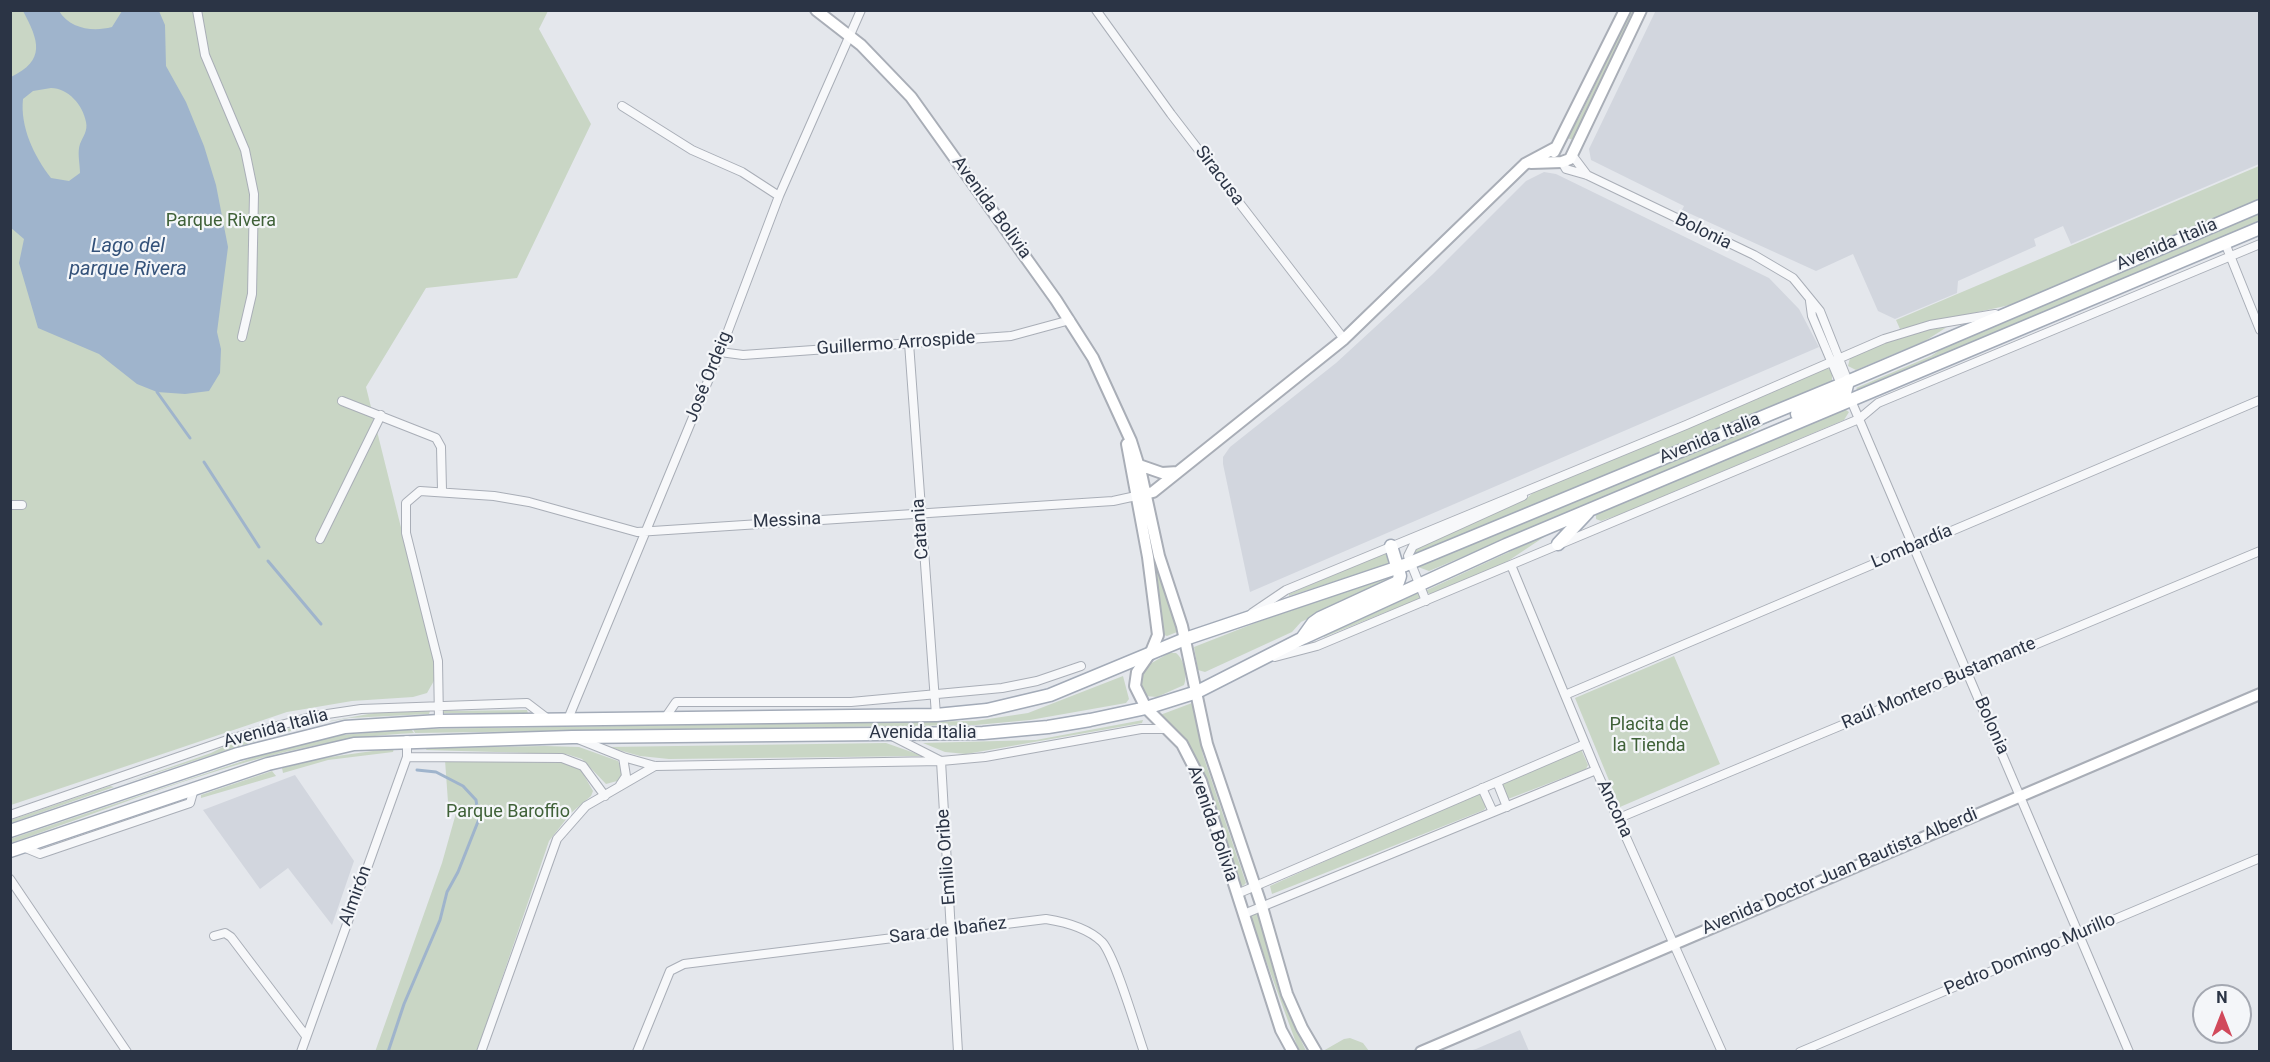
<!DOCTYPE html>
<meta charset="utf-8">
<style>
body{margin:0}
#map{position:relative;width:2270px;height:1062px;overflow:hidden;background:#e4e7ec;font-family:Roboto,sans-serif}
canvas{display:block}
.frame{position:absolute;inset:0;border:12px solid #2b3445;pointer-events:none}
.north{position:absolute;left:2192px;top:984px;width:60px;height:60px;box-sizing:border-box;background:#f4f6f9;border:2px solid #a4a8b1;border-radius:50%;rotate:0deg;font-size:16px;font-weight:700;line-height:24px;text-align:center;color:#2b3445}
.north::after{content:'';display:block;margin:auto;width:21px;height:27px;background:#d1495b;clip-path:polygon(50% 0,100% 100%,50% 72%,0 100%)}
</style>
<div id="map">
<canvas width="2270" height="1062"></canvas>
<div class="frame"></div>
<div class="north">N</div>
</div>
<script>
const ctx = document.querySelector('canvas').getContext('2d');
ctx.lineJoin = 'round';
function paint(path, color) { ctx.fillStyle = color; ctx.fill(path, 'evenodd'); }
function stroke(path, color, width, dash) { ctx.strokeStyle = color; ctx.lineWidth = width; ctx.lineCap = dash ? 'butt' : 'round'; ctx.setLineDash(dash || []); ctx.stroke(path); }
function write(font, color, halo, rows, align = 'center') {
  ctx.font = font + ' Roboto,sans-serif'; ctx.lineWidth = 4.5; ctx.setLineDash([]); ctx.textBaseline = 'middle'; ctx.strokeStyle = halo; ctx.fillStyle = color; for (const [text, x, y, turn = 0] of rows) {
    ctx.save(); ctx.translate(x, y); ctx.rotate((+turn || 0) * Math.PI / 180); ctx.textAlign = isNaN(turn) ? turn : align; if (halo) ctx.strokeText(text, 0, 0); ctx.fillText(text, 0, 0); ctx.restore();
  }
}
const built = new Path2D(`
 M1656,10L2259,11V164L2071,244L2063,226L2034,239L2036,246L1958,281L1957,293L1895,319L1878,311L1853,254L1816,271L1682,210L1684,206L1591,160L1589,149Z
 M1544,172L1556,174L1769,278L1799,309L1819,347L1250,592L1223,464V457L1230,447L1336,363L1433,274L1526,181Z
 M295,775L354,861L332,925L288,868L260,889L203,810Z
 M1520,1030L1529,1051H1469L1476,1049Z`);
const green = new Path2D(`
 M10,11H548L539,29L591,124L517,278L426,288L366,387L436,668L435,679L427,693L413,697L352,701L287,712L11,805Z
 M1631,11H1634L1574,140L1567,138L1580,116Z
 M2259,166V204L2019,303L1900,329L1896,320Z
 M2259,212V221L1858,390L1856,388L1931,356L1946,346Z
 M1947,327L1925,341L1856,370L1848,366L1850,358L1909,333Z
 M1827,368L1832,371V382L1829,385L1413,556L1412,547L1526,499L1536,490Z
 M1823,399L1763,425L1737,442L1429,571L1418,567L1742,430Z
 M1843,408L1849,412L1844,420L1621,514L1601,521L1596,519V514Z
 M1144,508L1156,563L1178,629L1177,632L1167,636L1164,635Z
 M1550,533L1505,563L1430,594L1425,591Z
 M1387,552L1392,563L1289,596V594Z
 M1390,576L1394,577L1301,622L1292,632L1205,672L1198,670L1194,647L1273,616Z
 M1420,592L1421,598L1324,637V636Z
 M1169,653H1176C1184,659 1188,676 1184,685L1157,697L1145,696L1139,688L1143,668Z
 M1674,656L1720,764L1620,807L1575,698Z
 M1123,676L1129,699L1126,703L1030,720L976,725L415,733L413,729L975,721L1028,713Z
 M1192,703L1203,755L1246,883L1243,886L1239,884L1203,777L1160,715Z
 M527,710L528,713H442L443,711Z
 M430,711L429,714L349,718L316,724L265,738L125,783L211,753L233,742L253,735L374,713Z
 M1143,720L1142,723L966,754L945,752L923,743L1036,740Z
 M411,729L414,733C275,739 141,798 11,843L10,839L273,751L342,735Z
 M886,743L923,756L669,759L640,756L608,747Z
 M545,746L579,747L618,761L623,773L617,781L606,784L582,759L566,754L426,750L427,748Z
 M394,748L393,752L328,760L283,773L282,768L323,758Z
 M1581,749L1588,765L1586,769L1508,799L1502,783Z
 M445,760L567,763L581,770L593,791L591,796L571,813L549,841L477,1051L375,1052L442,863L458,806L448,802Z
 M272,771L276,776L201,798V795Z
 M110,786L114,787L11,823V820Z
 M1476,793L1480,794L1486,807L1484,810L1272,894L1270,886Z
 M1254,913L1258,915L1280,994L1306,1051H1299L1250,917Z
 M1350,1038L1363,1043L1369,1051H1323L1344,1039Z`);
const water = new Path2D(`
 M23,11H59C70,29 93,32 112,27L122,11H159L165,25L166,66L186,102L204,146L216,185L228,247L217,332L221,349L220,373L209,391L185,394L157,392L137,384L99,354L38,328L19,263L24,239L10,227L11,77C46,60 39,41 23,11ZM51,88C68,88 83,105 86,122C88,131 83,136 80,144C77,152 80,164 80,173L69,181L51,178C34,156 20,127 23,99L33,91Z`);
const stream = new Path2D(`
 M157,392L190,438
 M204,462L259,547
 M268,561L321,624
 M388,1052L404,1004L440,920L447,892L458,872L479,819L476,800L463,786L436,772L417,770`);
const street = new Path2D(`
 M197,10L205,55L245,150L254,194L252,294L242,337
 M1096,10L1171,114L1344,339
 M622,106L692,150L742,172L779,196
 M1572,155L1587,175
 M1562,162L1566,169L1587,175L1754,255L1793,278L1820,311L1849,384
 M2225,243L2260,330
 M1810,301L1812,316L1843,389
 M909,343L936,715
 M720,352L743,355L1011,336L1070,320
 M1850,398L2129,1052
 M342,401L436,438L441,447L442,490
 M10,505H22
 M320,539L381,415
 M1511,565L1596,770L1722,1052
 M1426,601L1408,556L1413,546L1523,496
 M1252,613L1286,590L1686,425L1884,339L1930,325L1995,314
 M1275,657L1317,646L1859,419L1878,403L2260,244
 M1565,695L2260,400
 M665,718L676,702H851L1002,688L1037,681L1081,666
 M568,719L720,352L779,196L861,10
 M439,721L438,661L406,533V503L420,491L494,496L529,502L637,532L1113,501L1136,496
 M890,735L941,761L958,1052
 M578,739L623,757L655,766L941,761L985,757L1141,729H1166
 M407,757L562,758L583,766L605,796
 M1497,782L1507,807
 M620,785L626,776L623,757
 M1482,788L1493,812
 M10,815L233,738L314,716L361,709L527,703L548,719
 M1619,818L2260,551
 M23,847L40,854L190,803L194,789
 M10,879L127,1052
 M1237,894L1585,744
 M1244,914L1596,770
 M214,936L225,933L231,937L306,1036
 M301,1052L407,757V740
 M481,1052L557,839L586,806L655,766
 M637,1052L670,971L684,964L1046,919C1065,922 1088,928 1102,942C1115,956 1136,1029 1144,1052
 M1800,1052L2260,858`);
const secondary = new Path2D(`
 M816,10L861,45L911,97L1056,300L1093,358L1131,441L1141,473L1159,556L1182,626L1207,744L1262,907L1287,994L1302,1028L1316,1052
 M1554,152L1625,10
 M1531,163L1562,162L1570,159L1641,10
 M1127,444L1148,557L1158,635L1151,652L1137,672L1135,686L1146,708L1182,744L1201,781L1281,1030L1293,1052
 M1139,465L1162,473L1178,472
 M1141,495L1153,492L1344,339L1525,164L1555,148
 M1421,1052L2260,694`);
const primary = new Path2D(`
 M1797,414L1845,393L1848,381
 M1558,544L1588,512
 M1303,637L1313,623L1320,618L1398,582L1400,576L1391,546
 M10,831L238,754L345,727L439,721L936,715L987,710L1050,695L1185,639L1405,565L1840,385L2260,206
 M10,851L268,764L354,744L572,737L983,733L1048,727L1090,720L1146,708L1197,692L1303,638L1506,545L2260,228`);
const streetNames = [
 ["Siracusa",1219,176,53],
 ["Avenida Bolivia",991,208,54],
 ["Bolonia",1703,232,26],
 ["Avenida Italia",2167,245,-23],
 ["Guillermo Arrospide",896,344,-4],
 ["José Ordeig",709,377,-68],
 ["Avenida Italia",1710,439,-22],
 ["Messina",787,521,-3],
 ["Catania",921,529,-94],
 ["Lombardía",1912,547,-23],
 ["Raúl Montero Bustamante",1939,684,-23],
 ["Bolonia",1991,726,66],
 ["Avenida Italia",276,729,-15],
 ["Avenida Italia",923,733],
 ["Ancona",1614,809,65],
 ["Avenida Bolivia",1212,824,71],
 ["Emilio Oribe",947,857,-94],
 ["Avenida Doctor Juan Bautista Alberdi",1840,872,-23],
 ["Almirón",356,896,-70],
 ["Sara de Ibañez",948,931,-7],
 ["Pedro Domingo Murillo",2030,955,-23]
];
const parkNames = [
 ["Parque Rivera",221,221],
 ["Placita de",1649,725],
 ["la Tienda",1649,746],
 ["Parque Baroffio",508,812]
];
const waterNames = [
 ["Lago del",128,247],
 ["parque Rivera",128,270]
];
paint(built, '#d2d6de');
paint(green, '#c9d6c5');
paint(water, '#9fb4cc');
stroke(stream, '#9fb4cc', 3);
stroke(street, '#a9aeb7', 10);
stroke(secondary, '#a9aeb7', 14);
stroke(primary, '#a3abb8', 15);
stroke(street, '#f7f8fa', 8);
stroke(secondary, '#fff', 10);
stroke(primary, '#fff', 12);
write('18px', '#2b3445', '#f4f6f9', streetNames);
write('18px', '#3f6138', '#f4f6f9', parkNames);
write('italic 20px', '#34527a', '#f4f6f9', waterNames);
</script>
